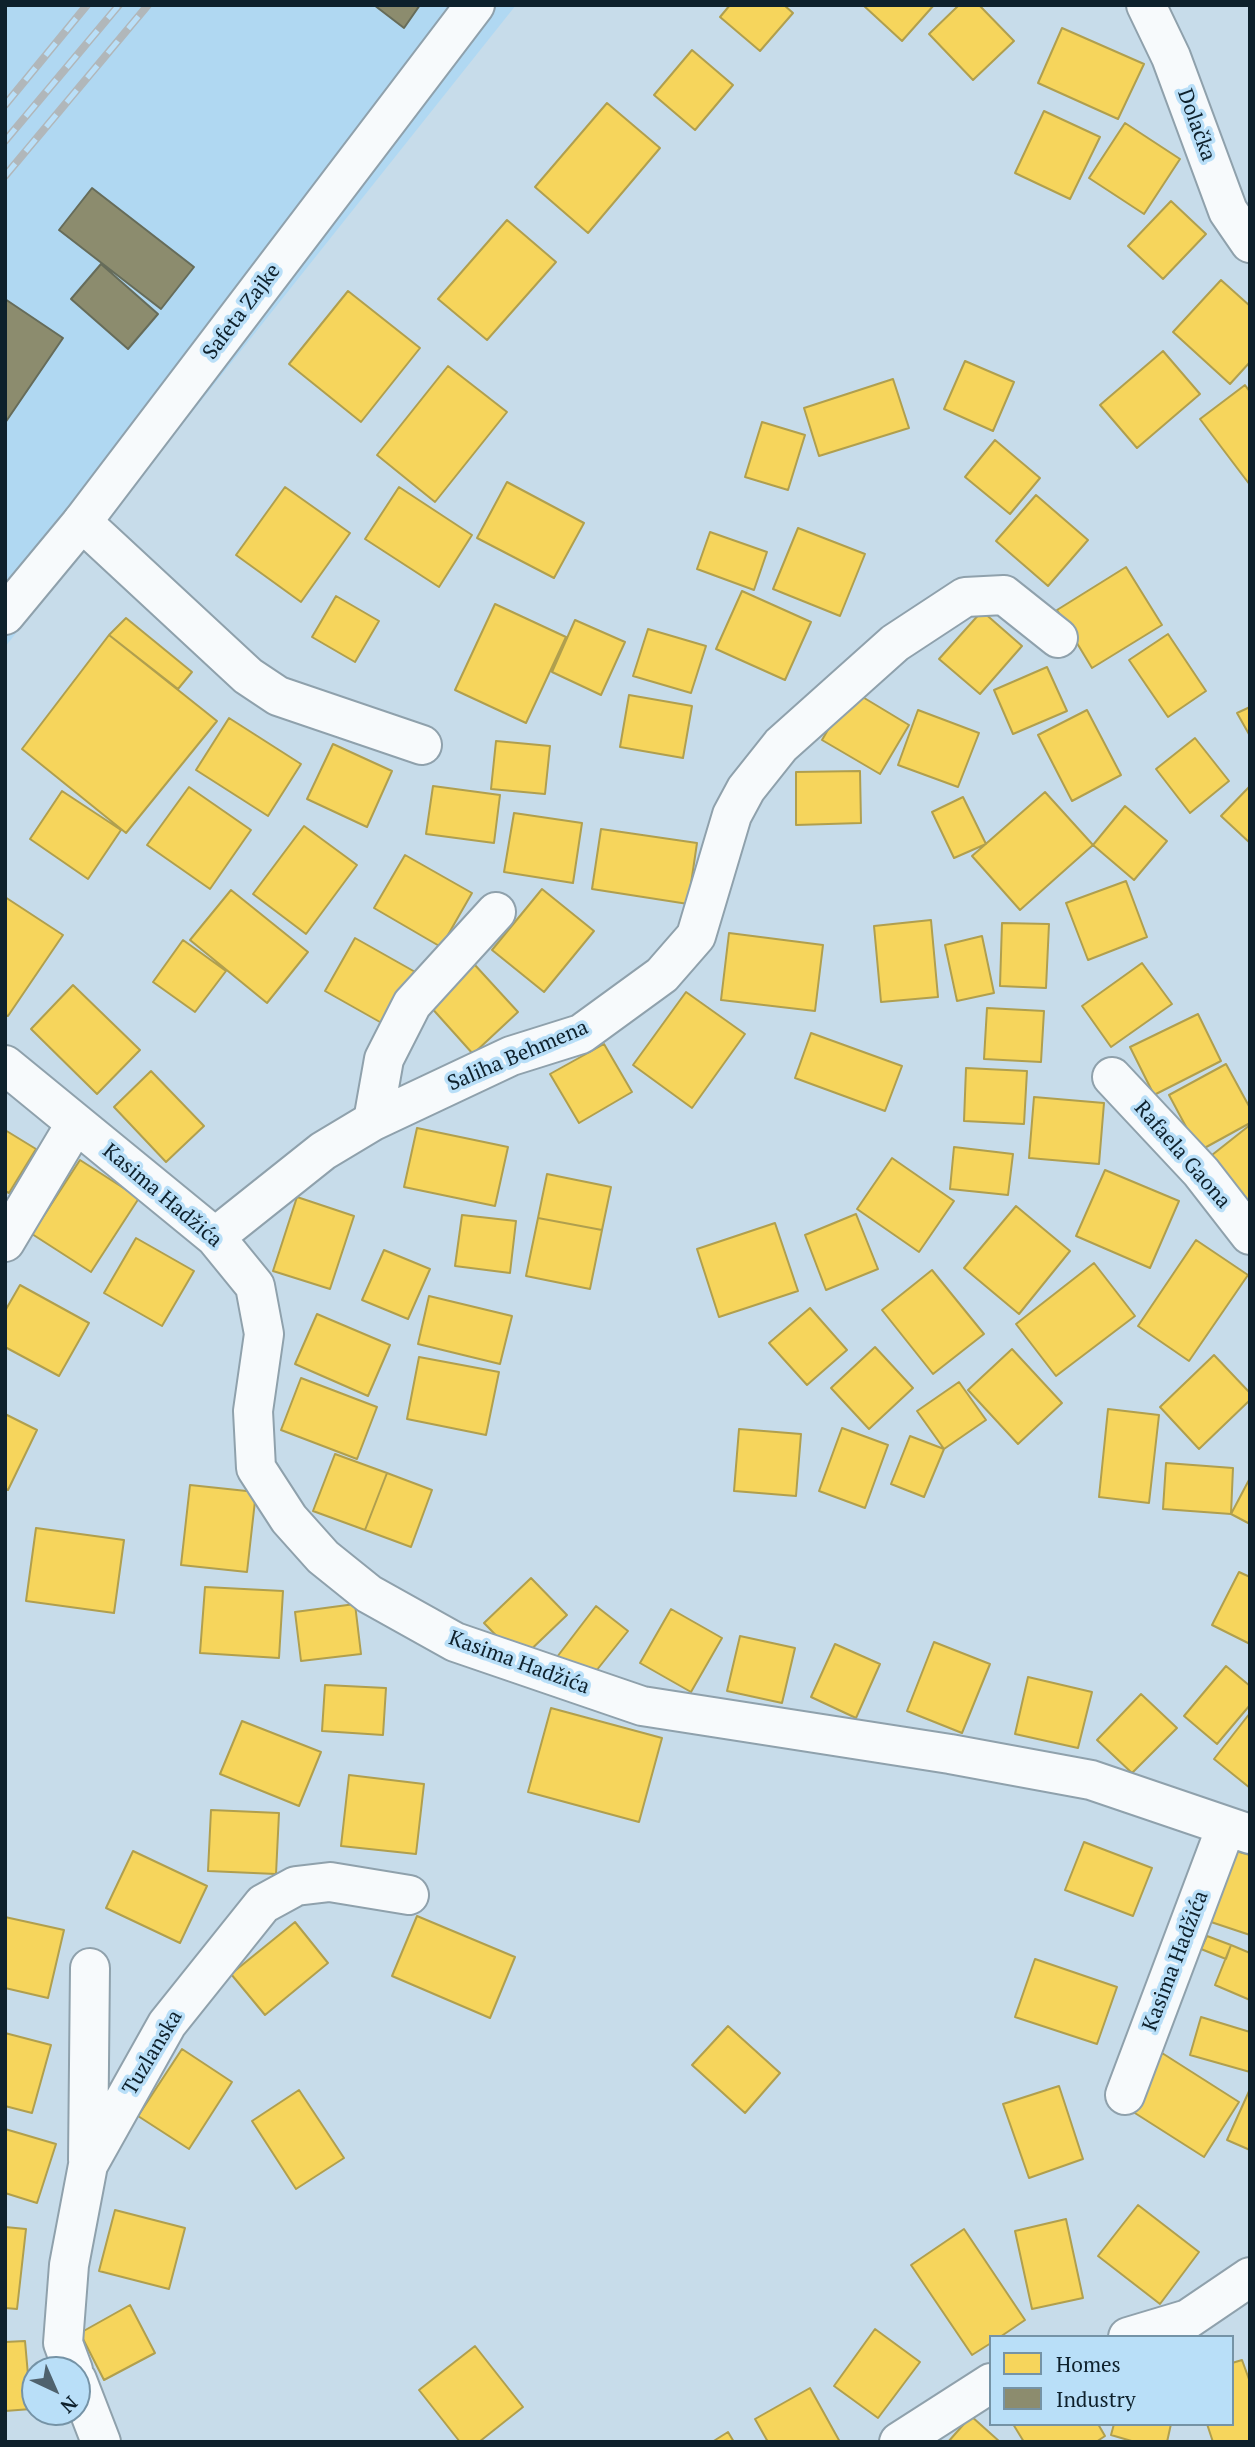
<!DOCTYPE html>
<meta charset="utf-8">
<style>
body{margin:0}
#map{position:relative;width:1255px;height:2447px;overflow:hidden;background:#c7dcea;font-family:"PT Serif",serif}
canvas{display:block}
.frame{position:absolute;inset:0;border:7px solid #0e212c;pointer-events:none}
.legend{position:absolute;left:989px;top:2335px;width:245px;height:91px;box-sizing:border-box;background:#b9dff8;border:2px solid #7593a6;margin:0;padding:9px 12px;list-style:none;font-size:21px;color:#0e212c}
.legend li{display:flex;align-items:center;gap:14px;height:35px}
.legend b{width:35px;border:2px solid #7593a6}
.north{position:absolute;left:21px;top:2356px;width:70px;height:70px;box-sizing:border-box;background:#b9dff8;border:2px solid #7593a6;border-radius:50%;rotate:136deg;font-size:19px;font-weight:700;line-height:28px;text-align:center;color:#0e212c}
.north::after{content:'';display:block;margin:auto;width:24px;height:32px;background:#4f626e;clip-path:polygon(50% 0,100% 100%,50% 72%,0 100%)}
</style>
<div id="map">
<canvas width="1255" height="2447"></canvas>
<div class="frame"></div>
<ul class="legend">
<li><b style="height:19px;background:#f6d55c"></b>Homes</li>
<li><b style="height:19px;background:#8c8c6e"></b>Industry</li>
</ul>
<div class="north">N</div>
</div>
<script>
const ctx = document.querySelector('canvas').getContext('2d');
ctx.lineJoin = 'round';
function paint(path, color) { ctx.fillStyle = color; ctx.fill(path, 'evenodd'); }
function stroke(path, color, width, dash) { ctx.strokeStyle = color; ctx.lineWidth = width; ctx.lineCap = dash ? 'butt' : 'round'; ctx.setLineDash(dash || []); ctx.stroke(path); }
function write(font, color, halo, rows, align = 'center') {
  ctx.font = font + ' "PT Serif",serif'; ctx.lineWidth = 7; ctx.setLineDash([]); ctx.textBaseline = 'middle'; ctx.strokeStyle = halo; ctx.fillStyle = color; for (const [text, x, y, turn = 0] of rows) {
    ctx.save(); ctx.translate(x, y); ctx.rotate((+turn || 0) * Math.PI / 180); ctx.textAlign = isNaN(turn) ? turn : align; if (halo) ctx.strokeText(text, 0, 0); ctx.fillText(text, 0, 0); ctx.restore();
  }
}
const built = new Path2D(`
 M5,5H516L5,647Z`);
const homes = new Path2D(`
 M730,5H784L793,13L760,51L720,17Z
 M863,5H934L902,41Z
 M959,5H979L1014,41L973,80L929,34Z
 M1062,28L1144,64L1118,119L1038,83Z
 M692,50L733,85L695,130L654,95Z
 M607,103L660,148L588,233L535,187Z
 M1044,111L1100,137L1070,199L1015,173Z
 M1125,123L1180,159L1144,214L1089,178Z
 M1171,201L1206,234L1163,279L1128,246Z
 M507,220L556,262L487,340L438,299Z
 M1221,280L1250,306V362L1230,384L1173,332Z
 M348,291L420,348L361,422L289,364Z
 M1163,351L1200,394L1137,448L1100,405Z
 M965,361L1014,382L993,431L944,409Z
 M448,366L507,412L435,502L377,455Z
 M893,379L909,428L819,456L804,408Z
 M1245,385L1250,392V485L1200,419Z
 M762,422L805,435L788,490L745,477Z
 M995,440L1040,478L1010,514L965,477Z
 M507,482L584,523L554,578L477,538Z
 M285,487L350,533L301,602L236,555Z
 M399,487L472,535L439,587L365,539Z
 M1036,495L1088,540L1048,586L996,541Z
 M798,528L865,554L840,616L773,589Z
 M710,532L767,552L754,590L697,569Z
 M1126,567L1162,625L1092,668L1057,610Z
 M742,591L811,622L785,680L716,649Z
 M336,596L379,621L355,662L312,637Z
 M495,604L566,637L526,723L455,690Z
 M982,611L1022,646L980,694L939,659Z
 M126,618L192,672L178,689L109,635Z
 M575,620L625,642L601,695L552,672Z
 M648,629L706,646L691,693L633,676Z
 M1168,634L1206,691L1168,717L1129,660Z
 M109,635L217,721L126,833L22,749Z
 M1047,667L1067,711L1013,734L994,690Z
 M851,690L909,725L880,774L822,740Z
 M629,695L692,706L683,758L620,747Z
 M1250,707V736L1237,713Z
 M918,710L979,733L958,787L898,765Z
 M1087,710L1121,775L1072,801L1038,735Z
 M229,718L301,764L268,816L196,770Z
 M1195,738L1229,781L1190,813L1156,769Z
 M496,741L550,746L545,794L491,789Z
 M333,744L392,771L367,827L307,799Z
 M860,771L861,823L796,825V772Z
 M433,786L500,795L494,843L426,834Z
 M1250,786V843L1221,816Z
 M189,787L251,830L210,889L147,845Z
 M62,791L121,830L88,879L30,839Z
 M1045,792L1093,845L1020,910L972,856Z
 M963,797L986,844L954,858L932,812Z
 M1125,806L1167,841L1134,880L1093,845Z
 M514,813L582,823L573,883L504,872Z
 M304,826L357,865L306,934L253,894Z
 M601,829L697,843L688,904L592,889Z
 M405,855L472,893L441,947L374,908Z
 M1126,881L1147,937L1088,960L1066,903Z
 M542,889L594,931L544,992L492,950Z
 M231,890L308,952L267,1003L190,940Z
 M5,897L63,935L8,1016L5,1015Z
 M931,920L938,997L881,1002L874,926Z
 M1002,923L1049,924L1046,988L1000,986Z
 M729,933L823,945L815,1011L721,1000Z
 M982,936L994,993L957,1001L945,945Z
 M355,938L417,973L387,1026L325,991Z
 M183,940L226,971L195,1012L153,982Z
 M1142,963L1172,1004L1111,1047L1082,1006Z
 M474,964L518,1012L473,1054L429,1005Z
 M73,985L140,1050L97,1094L31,1029Z
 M686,992L745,1034L692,1108L633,1065Z
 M987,1008L1044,1011L1041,1062L984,1059Z
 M1198,1014L1221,1061L1154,1095L1130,1047Z
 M811,1033L902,1066L885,1111L795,1078Z
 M604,1044L632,1092L579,1123L550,1074Z
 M1226,1064L1250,1108V1123L1199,1151L1169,1095Z
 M966,1068L1027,1071L1024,1124L964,1121Z
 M151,1071L204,1126L166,1162L114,1107Z
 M1034,1097L1104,1103L1099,1164L1029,1158Z
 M1250,1125V1203L1212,1155Z
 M417,1128L508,1147L495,1206L404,1187Z
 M5,1130L36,1149L9,1193L5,1191Z
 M954,1147L1013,1154L1008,1195L950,1189Z
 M892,1158L954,1201L919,1252L857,1209Z
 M80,1160L139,1198L91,1272L32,1234Z
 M1105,1170L1179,1201L1150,1268L1076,1236Z
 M547,1174L611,1187L602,1230L538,1218Z
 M297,1197L354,1216L330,1289L273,1271Z
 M1016,1206L1070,1251L1019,1314L964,1268Z
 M856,1214L878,1269L826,1290L805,1235Z
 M462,1215L516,1221L510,1273L455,1266Z
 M538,1218L602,1230L590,1289L526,1276Z
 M775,1223L798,1291L719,1317L697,1249Z
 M136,1238L194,1271L162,1326L104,1293Z
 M1196,1240L1248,1275L1189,1361L1138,1326Z
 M384,1250L430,1269L408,1319L362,1300Z
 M1094,1263L1135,1316L1056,1376L1016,1324Z
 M932,1270L984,1334L933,1374L882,1310Z
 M20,1285L89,1323L59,1376L5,1347V1311Z
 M429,1296L512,1316L500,1364L418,1344Z
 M810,1308L847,1350L807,1385L769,1343Z
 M317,1314L390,1345L368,1396L295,1364Z
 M875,1347L913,1388L869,1429L831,1388Z
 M1012,1349L1062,1403L1018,1444L968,1390Z
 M1214,1355L1250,1393V1400L1199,1449L1160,1407Z
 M419,1357L499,1372L486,1435L407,1419Z
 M301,1378L377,1407L357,1459L281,1430Z
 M959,1382L986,1420L944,1449L917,1411Z
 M1108,1409L1159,1415L1149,1503L1099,1497Z
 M5,1414L37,1430L8,1490L5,1489Z
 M842,1428L888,1445L865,1508L819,1491Z
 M739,1429L801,1434L796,1496L734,1491Z
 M910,1436L944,1449L924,1497L891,1484Z
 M335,1454L387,1473L365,1530L313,1511Z
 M1166,1463L1233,1468L1231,1514L1163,1509Z
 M387,1473L432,1490L411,1547L365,1530Z
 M1250,1478V1524L1231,1514Z
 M190,1485L256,1492L247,1572L181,1565Z
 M36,1528L124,1540L114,1613L26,1601Z
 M1239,1572L1250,1577V1644L1212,1625Z
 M531,1578L567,1615L520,1660L484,1623Z
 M205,1587L283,1591L279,1658L200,1653Z
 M355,1604L361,1654L301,1661L295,1612Z
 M596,1606L628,1631L588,1681L557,1657Z
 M671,1609L722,1638L691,1692L640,1663Z
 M740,1636L795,1648L782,1703L727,1691Z
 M934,1642L990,1664L962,1733L907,1711Z
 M835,1644L880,1664L856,1718L811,1697Z
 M1226,1666L1250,1686V1705L1217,1744L1184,1716Z
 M1028,1677L1092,1692L1078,1748L1015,1734Z
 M325,1685L386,1688L383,1735L322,1731Z
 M1141,1694L1177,1728L1132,1773L1097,1740Z
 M551,1708L662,1738L639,1822L528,1792Z
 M1250,1713V1788L1214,1759Z
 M242,1721L321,1752L299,1806L220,1774Z
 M349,1775L424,1784L416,1854L341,1846Z
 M211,1810L279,1813L276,1874L208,1871Z
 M1084,1842L1152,1868L1133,1916L1065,1890Z
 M1232,1850L1250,1855V1935L1208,1921Z
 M133,1851L207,1886L180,1943L106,1908Z
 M417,1916L515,1957L490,2018L392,1976Z
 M5,1917L64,1930L48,1998L5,1988Z
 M295,1922L328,1963L265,2015L231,1974Z
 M1207,1936L1231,1945L1226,1959L1201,1949Z
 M1231,1945L1250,1953V2000L1215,1985Z
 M1035,1959L1117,1987L1097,2044L1015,2017Z
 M1201,2017L1250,2032V2072L1190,2055Z
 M728,2026L780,2073L745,2113L692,2065Z
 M5,2033L51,2045L32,2113L5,2106Z
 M182,2049L232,2082L189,2149L138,2116Z
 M1162,2053L1239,2102L1204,2157L1127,2108Z
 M1059,2086L1083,2159L1029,2178L1003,2104Z
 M1250,2089V2150L1227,2140Z
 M299,2090L344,2158L296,2189L252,2121Z
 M5,2129L56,2144L37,2203L5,2193Z
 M1138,2205L1199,2252L1160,2304L1098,2256Z
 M115,2210L185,2228L169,2289L99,2271Z
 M1066,2219L1083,2298L1032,2309L1015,2231Z
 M5,2227L26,2229L17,2309L5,2308Z
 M964,2229L1025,2320L1000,2337H991V2343L972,2355L911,2265Z
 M130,2305L155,2353L104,2380L80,2333Z
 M875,2329L920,2362L878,2418L834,2386Z
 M25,2341L31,2409L5,2411V2342Z
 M475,2346L523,2407L479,2442H460L419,2390Z
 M1242,2360L1250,2382V2442H1213L1207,2424H1232V2363Z
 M810,2388L840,2442H768L755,2419Z
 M971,2416L1000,2442H948Z
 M1013,2424H1098L1105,2436L1096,2442H1024Z
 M1114,2424H1171L1167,2442H1135L1111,2435Z
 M728,2432L734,2442H712Z`);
const industry = new Path2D(`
 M374,5H420L404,28Z
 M92,188L194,267L161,309L59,230Z
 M101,264L158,314L128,349L71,299Z
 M5,299L63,338L5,423Z`);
const minor = new Path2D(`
 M1146,5L1171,57L1228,211L1250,243
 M82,522L248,676L278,696L422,745
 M5,1065L215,1237L255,1286L264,1334L253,1411L256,1468L289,1519L323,1557L369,1594L455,1642L642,1706L950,1754L1091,1780L1250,1834
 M1112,1077L1201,1172L1250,1235
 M373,1121L384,1059L412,1004L496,912
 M215,1237L323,1151L373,1121L511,1056L581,1034L662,975L696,936L732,815L746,789L781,745L895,643L965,597L1004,595L1058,638
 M5,1242L76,1123
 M1125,2095L1226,1827
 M88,2160L90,1968
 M1128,2337L1188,2319L1250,2277
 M73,2370L63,2343L69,2265L88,2165L167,2024L263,1904L296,1886L330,1882L409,1895
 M77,2380L101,2442
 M899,2442L991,2383`);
const secondary = new Path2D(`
 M5,615L82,522L475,5`);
const rail = new Path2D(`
 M5,105L87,5
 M5,141L119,5
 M5,176L148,5`);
const streetNames = [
 ["Dolačka",1196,125,70],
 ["Safeta Zajke",242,312,-53],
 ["Saliha Behmena",518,1056,-23],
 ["Rafaela Gaona",1182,1155,49],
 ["Kasima Hadžića",162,1196,40],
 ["Kasima Hadžića",519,1663,20],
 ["Kasima Hadžića",1176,1961,-69],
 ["Tuzlanska",153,2053,-59]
];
paint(built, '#b0d8f2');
paint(homes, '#f6d55c');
stroke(homes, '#b09f4e', 2);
paint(industry, '#8c8c6e');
stroke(industry, '#666c5a', 2);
stroke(minor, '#8fa1ac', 42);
stroke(secondary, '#8fa1ac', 42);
stroke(minor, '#f7fafc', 38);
stroke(secondary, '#f7fafc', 38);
stroke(rail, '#b1b7ba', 8);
stroke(rail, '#b9dff8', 5, [16]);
write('21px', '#0e212c', '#b9dff8', streetNames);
</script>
